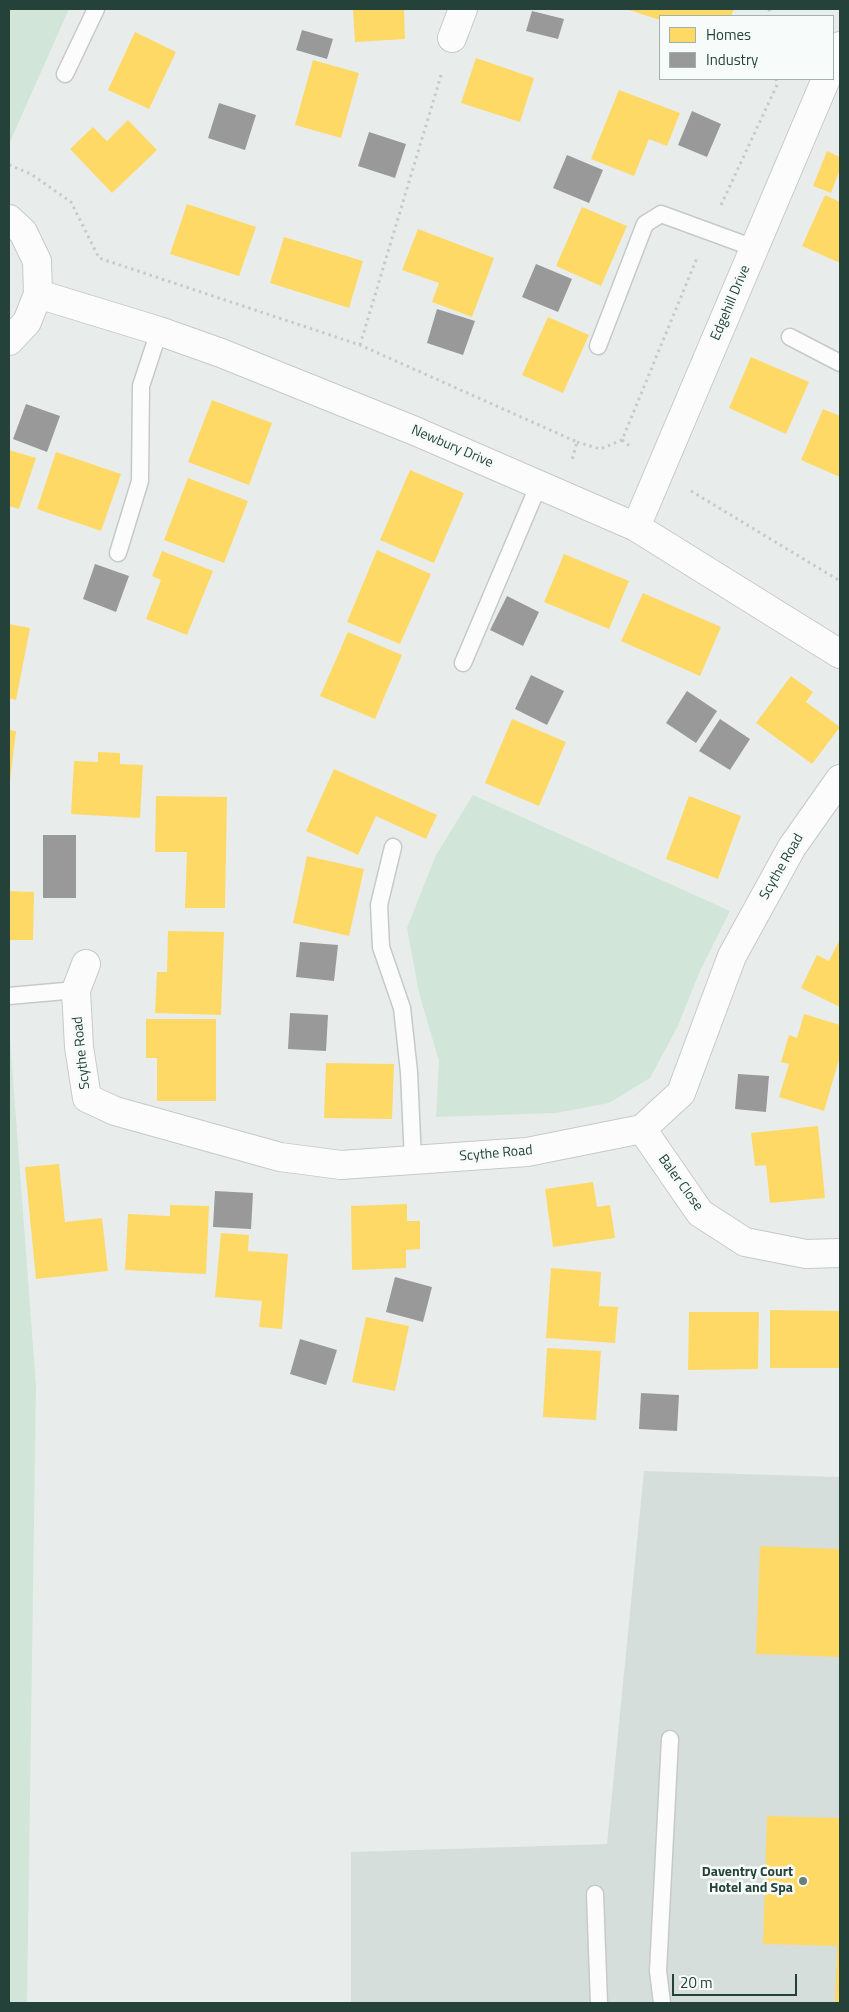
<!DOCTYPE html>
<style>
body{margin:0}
#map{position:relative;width:849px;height:2012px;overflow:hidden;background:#e8edeb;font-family:"Titillium Web",sans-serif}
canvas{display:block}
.frame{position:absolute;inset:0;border:10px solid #24423a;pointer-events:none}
.legend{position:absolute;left:659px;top:15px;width:175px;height:65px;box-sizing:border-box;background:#f7fbf9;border:1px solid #a3b1ad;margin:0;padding:6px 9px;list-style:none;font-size:15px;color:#24423a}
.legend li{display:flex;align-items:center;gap:10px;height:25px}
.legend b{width:25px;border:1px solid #a3b1ad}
.scale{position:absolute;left:672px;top:1974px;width:125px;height:22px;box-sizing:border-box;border:2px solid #24423a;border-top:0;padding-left:6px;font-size:15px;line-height:18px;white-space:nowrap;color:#24423a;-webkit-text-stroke:4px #f7fbf9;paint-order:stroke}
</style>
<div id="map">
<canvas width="849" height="2012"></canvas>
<div class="frame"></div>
<ul class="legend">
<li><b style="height:14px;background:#ffd966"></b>Homes</li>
<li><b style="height:14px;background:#999"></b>Industry</li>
</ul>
<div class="scale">20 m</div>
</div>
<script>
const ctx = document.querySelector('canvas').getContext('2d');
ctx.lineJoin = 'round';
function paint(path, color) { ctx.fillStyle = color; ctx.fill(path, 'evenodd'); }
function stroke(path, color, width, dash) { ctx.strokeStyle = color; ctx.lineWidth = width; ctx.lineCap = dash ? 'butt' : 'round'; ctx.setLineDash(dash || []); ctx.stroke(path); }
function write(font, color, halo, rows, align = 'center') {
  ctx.font = font + ' "Titillium Web",sans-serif'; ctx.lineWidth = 5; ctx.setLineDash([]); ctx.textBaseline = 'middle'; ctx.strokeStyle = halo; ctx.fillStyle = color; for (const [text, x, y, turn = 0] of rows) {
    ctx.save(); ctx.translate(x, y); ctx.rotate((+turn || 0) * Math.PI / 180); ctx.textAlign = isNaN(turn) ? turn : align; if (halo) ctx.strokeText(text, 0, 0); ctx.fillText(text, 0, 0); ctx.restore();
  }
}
const built = new Path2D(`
 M644,1471L840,1477V2003H351V1852L607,1844Z`);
const green = new Path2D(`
 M9,9H69L9,144Z
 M473,795L730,911L700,971L677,1028L650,1078L609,1103L556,1113L436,1117L439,1061L419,993L407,928L436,855Z
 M9,1025L36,1386L27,2003H9Z`);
const homes = new Path2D(`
 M353,9H404L405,39L355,42Z
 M626,9H734L731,16H660V20Z
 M135,32L176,52L149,109L108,90Z
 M476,58L534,78L520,122L461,103Z
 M313,60L359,73L341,138L295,125Z
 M619,90L680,113L667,146L649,139L634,176L591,159Z
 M128,120L157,150L112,193L70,149L93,127L107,141Z
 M827,151L840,157V169L831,193L813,186Z
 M825,195L840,202V263L802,246Z
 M187,204L256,227L239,276L170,254Z
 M582,207L627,226L601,286L556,266Z
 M418,229L494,258L472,317L432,302L439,283L402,270Z
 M284,237L363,261L349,308L270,283Z
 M548,317L589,335L563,393L522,375Z
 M751,357L809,382L786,434L729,408Z
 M212,400L272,423L249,485L188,462Z
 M823,409L840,416V477L801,460Z
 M9,450L36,458L19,509L9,506Z
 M56,452L121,474L101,531L37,509Z
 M410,470L464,493L434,563L380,540Z
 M188,478L248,501L224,563L164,540Z
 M377,550L431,574L400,644L347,622Z
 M162,551L213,571L187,635L146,619L161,580L152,576Z
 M564,554L629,581L609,629L544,602Z
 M643,593L721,627L700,676L621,641Z
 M9,624L30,628L16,700L9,698Z
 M348,632L402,655L375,719L320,696Z
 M791,676L813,692L806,702L840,727L812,764L756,723Z
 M512,719L566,742L539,806L485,783Z
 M9,730L16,731L10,781H9Z
 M98,752L120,753V764L143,765L140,818L71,814L74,761L98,762Z
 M334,769L437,815L426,839L376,816L358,855L306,831Z
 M156,796L227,797L225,908H185L187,852H155Z
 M689,796L741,816L718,879L666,859Z
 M307,856L364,869L349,936L293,923Z
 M9,891L34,892L33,940H9Z
 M168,931L224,932L221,1015L155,1013L157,972H167Z
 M840,939V1007L801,988L817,955L829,961Z
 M804,1014L840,1025V1056L824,1111L779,1097L789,1064L781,1062L789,1035L797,1038Z
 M146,1019H216V1101H157V1058H146Z
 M326,1063L394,1064L392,1119L324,1118Z
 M818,1126L825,1198L770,1203L766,1165L755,1166L751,1133Z
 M59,1164L65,1222L102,1218L108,1271L36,1279L25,1167Z
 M593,1182L597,1207L610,1205L615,1238L553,1247L545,1189Z
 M407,1204V1221H420V1249L406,1250V1268L352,1270L351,1206Z
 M170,1205L209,1206L206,1274L125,1270L128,1214L170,1216Z
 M221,1233L249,1235L248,1251L288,1254L282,1329L259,1327L262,1301L215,1297Z
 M551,1268L601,1272L599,1306L618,1307L615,1343L546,1338Z
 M770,1310L840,1311V1368H770Z
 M689,1312H759L758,1369L688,1370Z
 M366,1317L409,1326L395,1391L352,1382Z
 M547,1348L601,1351L596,1420L543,1417Z
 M760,1546L840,1549V1657L756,1654Z
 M767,1816L840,1818V2003H835L837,1946L763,1944Z`);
const industry = new Path2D(`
 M532,11L564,19L558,39L526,31Z
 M302,30L333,39L327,59L296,50Z
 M219,103L256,115L245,150L208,138Z
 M692,111L721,124L707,157L678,145Z
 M369,132L406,144L395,178L358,166Z
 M567,155L603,170L589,203L553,188Z
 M536,264L572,279L558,312L522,297Z
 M437,309L475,321L463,355L427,343Z
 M26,404L60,416L47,452L13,439Z
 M95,564L129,576L116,612L83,599Z
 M507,596L539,612L523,646L490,630Z
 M531,675L564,691L547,725L515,709Z
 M687,691L717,711L696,743L666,723Z
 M720,719L750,739L730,770L699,751Z
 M43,835H76V898H43Z
 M300,942L338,945L334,981L296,977Z
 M290,1013L328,1015L326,1051L288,1049Z
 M738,1074L769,1076L766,1112L735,1109Z
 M215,1191L253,1193L251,1229L213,1227Z
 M395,1277L432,1287L423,1322L386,1312Z
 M300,1339L337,1350L326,1385L290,1374Z
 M641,1393L679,1395L677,1431L639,1429Z`);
const path = new Path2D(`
 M769,9L770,16
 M9,165L31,174L71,202L99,258L360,345L577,442L572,460
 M721,205L777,85L776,79
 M360,345L442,72
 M622,440L631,447
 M577,442L600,449L622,440L697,258
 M691,491L840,581`);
const service = new Path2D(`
 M65,74L96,9
 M790,337L840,363
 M598,346L645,224L661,214L754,248
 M118,553L140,481L141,386L159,331
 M463,663L539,484
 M393,847L379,905L381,947L402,1008L409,1072L413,1161
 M9,996L76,990
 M595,1894L599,2003
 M662,2003L658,1971L670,1739`);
const minor = new Path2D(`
 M452,38L463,9
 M833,64L840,46
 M9,219L23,232L37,261L38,294L27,322L9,341
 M38,294L159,331L221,353L415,431L636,527L840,654
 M636,527L826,79
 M86,964L76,990L79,1047L87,1098L115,1111L280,1157L341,1165L527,1152L642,1129L681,1093L732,956L792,847L840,779
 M642,1129L700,1213L745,1242L806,1254L840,1253`);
const markers = [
 [803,1881,5,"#697e78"]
];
const streetNames = [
 ["Edgehill Drive",731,303,-67],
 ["Newbury Drive",452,447,23],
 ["Scythe Road",782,867,-60],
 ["Scythe Road",82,1053,-96],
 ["Scythe Road",496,1154,-5],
 ["Baler Close",680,1183,54]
];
const poiNames = [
 ["Daventry Court",793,1873],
 ["Hotel and Spa",793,1889]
];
paint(built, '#d6dedb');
paint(green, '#d1e6d8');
paint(homes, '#ffd966');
paint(industry, '#999');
stroke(service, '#c5cac8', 19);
stroke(minor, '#c5cac8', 30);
stroke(path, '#c3ccca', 3, [2.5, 4]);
stroke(service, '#fcfcfc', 16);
stroke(minor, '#fcfcfc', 28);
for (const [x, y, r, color] of markers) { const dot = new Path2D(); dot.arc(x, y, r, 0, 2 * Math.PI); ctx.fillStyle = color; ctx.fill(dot); stroke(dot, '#f7fbf9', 2); }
write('14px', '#24423a', '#f7fbf9', streetNames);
write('bold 14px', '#24423a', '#f7fbf9', poiNames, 'right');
</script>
